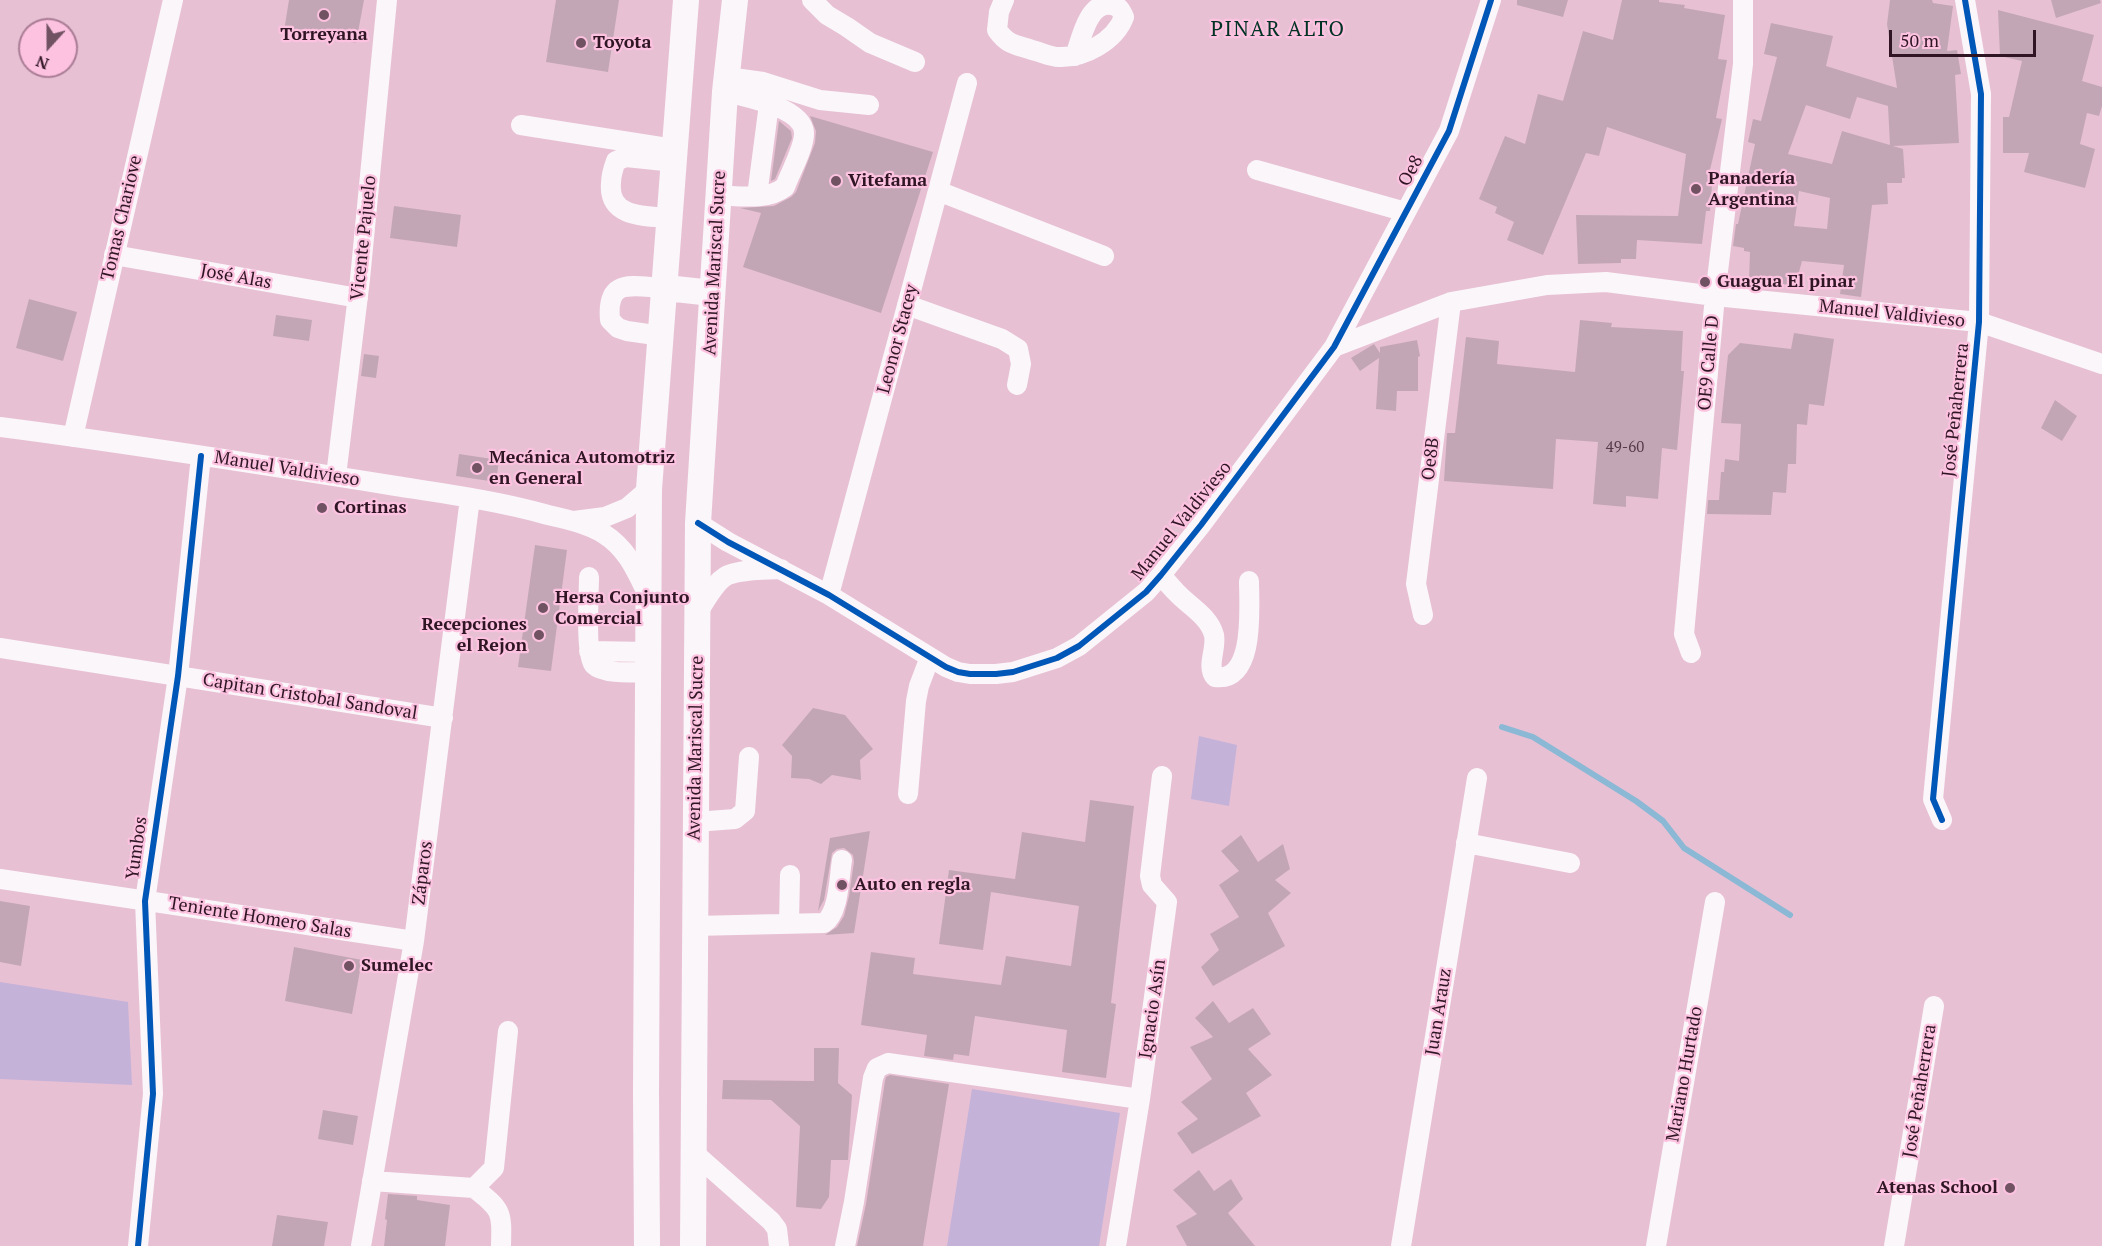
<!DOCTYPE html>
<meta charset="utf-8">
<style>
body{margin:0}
#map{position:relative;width:2102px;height:1246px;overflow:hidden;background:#e7c0d4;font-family:"PT Serif",serif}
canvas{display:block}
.north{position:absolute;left:18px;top:18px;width:60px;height:60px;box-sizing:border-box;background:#fcc2e0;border:2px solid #aa7d95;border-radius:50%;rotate:201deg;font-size:16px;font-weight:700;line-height:24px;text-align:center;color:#301624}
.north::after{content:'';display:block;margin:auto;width:21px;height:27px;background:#705262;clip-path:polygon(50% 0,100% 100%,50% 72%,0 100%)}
.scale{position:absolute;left:1889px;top:30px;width:147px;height:27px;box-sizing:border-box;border:3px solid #301624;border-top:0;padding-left:8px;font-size:18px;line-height:21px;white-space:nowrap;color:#301624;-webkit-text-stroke:4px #fcc2e0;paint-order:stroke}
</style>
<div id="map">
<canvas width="2102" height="1246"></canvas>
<div class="north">N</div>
<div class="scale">50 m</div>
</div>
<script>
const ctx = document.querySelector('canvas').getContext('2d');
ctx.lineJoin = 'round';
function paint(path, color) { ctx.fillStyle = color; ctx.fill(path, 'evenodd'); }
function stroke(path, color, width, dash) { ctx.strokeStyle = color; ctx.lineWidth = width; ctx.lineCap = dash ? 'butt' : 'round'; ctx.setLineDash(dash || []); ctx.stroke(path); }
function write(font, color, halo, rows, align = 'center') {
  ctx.font = font + ' "PT Serif",serif'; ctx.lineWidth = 4.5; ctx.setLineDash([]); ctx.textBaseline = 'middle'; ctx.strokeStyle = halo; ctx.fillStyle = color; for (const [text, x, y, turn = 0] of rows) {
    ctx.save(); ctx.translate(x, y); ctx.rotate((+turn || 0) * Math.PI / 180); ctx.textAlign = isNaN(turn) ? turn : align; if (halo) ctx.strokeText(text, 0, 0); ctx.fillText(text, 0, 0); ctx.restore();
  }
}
const green = new Path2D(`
 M1199,736L1237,745L1229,806L1191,799Z
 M0,982L128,1002L132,1085L0,1079Z
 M972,1089L1120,1113L1099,1246H947Z`);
const stream = new Path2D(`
 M1502,727L1533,737L1636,801L1663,821L1684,848L1790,915`);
const building = new Path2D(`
 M289,0H364L356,43L284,31Z
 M556,0H619L608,72L546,62Z
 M1517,0H1568L1563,17L1517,5Z
 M1622,0H1659V2L1685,5L1684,8L1725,15L1718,59L1727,60L1716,118L1722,119L1710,170L1713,171L1710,211H1706L1702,244L1637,240L1636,259H1621V263L1578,264L1576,215L1678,216L1686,154L1607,127L1599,156L1586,153L1543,255L1507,240L1514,222L1495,213L1497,207L1479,199L1505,136L1525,144L1538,94L1563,101L1583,31L1613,40Z
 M1890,0H1932L1933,3L1953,6L1947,51L1957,50L1961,74L1955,75L1959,143L1893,146L1903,149L1905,178H1902V183H1887L1888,204L1872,205L1861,297L1840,294L1844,265L1802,261L1795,287L1765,279V282L1749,280L1750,252L1744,251V248L1733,246L1736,224H1738L1755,144L1748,142L1753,119L1761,121L1777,57L1764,54L1771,23L1833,36L1826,66L1897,88L1887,24ZM1857,97L1888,106L1890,145L1842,131L1832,164L1788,154L1806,105L1850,119ZM1799,191L1830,198L1827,229L1794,226Z
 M2051,0H2100L2101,3L2056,18Z
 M1998,10L2094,35L2082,81L2102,87V106L2099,116L2087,113L2080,144L2095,149L2085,188L2024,172L2029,153H2003V117H2009L2022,61L2000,56Z
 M810,116L933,152L881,313L743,267L761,213L740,208L774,206L791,197L796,192L815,143L816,131Z
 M779,121L791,131L792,138L775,179L771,181Z
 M394,206L461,215L457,247L390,238Z
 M29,299L77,312L63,361L16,348Z
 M276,315L312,320L309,341L273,336Z
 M1580,320L1612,323L1611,327L1683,331L1681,371H1684L1677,450L1662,448L1658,499L1626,496V507L1593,504L1598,442L1556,439L1553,489L1444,481L1447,433H1455L1466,337L1499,341L1497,364L1575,372Z
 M1794,333L1834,339L1824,406L1809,404L1807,425L1797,424L1796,464H1788L1786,493L1773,492L1771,515L1707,514L1708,500H1719L1721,472H1724L1725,459L1739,461L1741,424L1721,423L1728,355L1740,343L1791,349Z
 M1417,340L1420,356L1418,357V391H1397L1396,411L1376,409L1379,358L1360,371L1351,358L1374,344L1380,353V347Z
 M364,354L379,356L376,378L361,376Z
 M2055,400L2077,416L2062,441L2041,428Z
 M459,454L499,460L496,482L456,476Z
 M535,545L567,550L551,671L518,667Z
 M813,708L845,715L873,749L860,760L861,780L832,775L821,784L809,779L791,778L792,756L782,745Z
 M1090,800L1134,806L1111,1003L1116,1004L1106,1078L1062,1072L1067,1030L975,1016L969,1056L954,1054L953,1060L924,1056L927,1035L861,1025L871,952L915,958L913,974L1001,985L1006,956L1071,966L1079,906L991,892L983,950L939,944L949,870L1015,879L1022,832L1085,842Z
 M870,831L854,933L825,935L837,927L844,916L849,896L854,862L853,855L844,848L837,849L832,853L824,900L818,911L830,838Z
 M1241,835L1258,862L1283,844L1290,869L1275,880L1291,893L1268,913L1285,946L1213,986L1201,967L1219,950L1210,934L1239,917L1219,885L1239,871L1221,851Z
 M0,901L30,906L21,966L0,962Z
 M294,947L362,960L352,1014L285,1001Z
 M1213,1001L1229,1023L1253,1008L1271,1034L1248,1049L1272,1075L1246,1093L1261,1116L1192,1154L1177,1133L1198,1119L1181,1102L1212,1079L1190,1047L1213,1037L1195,1018Z
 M814,1048H839L838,1083L852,1095L848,1160H831L829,1197L821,1209L796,1207L800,1126L771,1100L722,1099L723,1080L814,1081Z
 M890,1075L949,1084L923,1246H857L866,1204L885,1081L886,1077Z
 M323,1110L358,1116L353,1145L318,1139Z
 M1199,1170L1214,1191L1231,1179L1243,1199L1228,1213L1255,1246H1187L1176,1226L1197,1214L1173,1190Z
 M388,1194L417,1196V1200L450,1205L445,1246H384L387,1220L385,1219Z
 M277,1215L328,1222L324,1246H272Z`);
const minor = new Path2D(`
 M812,0L827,15L847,27L870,43L915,62
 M1004,0L999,12L997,30C1008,45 1014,44 1032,50C1041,52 1050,57 1059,57C1084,58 1115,41 1124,17C1121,10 1119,6 1111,5C1088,1 1081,40 1075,56
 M727,77L763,82L820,100L869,105
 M521,125L661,147
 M1257,170L1406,212
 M938,191L1104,256
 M718,195C740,196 767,201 785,187C790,173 804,148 804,134C805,108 744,96 725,92
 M757,196L769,104
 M670,218C645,216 608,218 611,183C611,175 613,169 616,161L626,157L674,162
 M114,255L358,298
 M907,305L1002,339L1018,349L1021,364L1017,385
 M662,336L627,331L618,328L610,320C606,276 633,287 666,288
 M1334,347L1451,302L1547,285L1606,282L1715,296L1979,322L2102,364
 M0,427C132,444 264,465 396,486C447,494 498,501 548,515C566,519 588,524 604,534C626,548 635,568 646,591
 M73,437L173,0
 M336,476L360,279L387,0
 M574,521L605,517L627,508L649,489
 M698,523L728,542L829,595L946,667L958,672L970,674H996L1013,672L1057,658L1079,646L1146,592L1161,575L1201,525L1334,347L1449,131L1491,0
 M1161,575C1166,581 1171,587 1177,593C1189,606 1209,616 1214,635C1217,649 1206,666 1215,677C1256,683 1249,606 1249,581
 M589,577C589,593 585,656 594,665C604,675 636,672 649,672
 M829,595L967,83
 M1423,615L1416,584L1451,302
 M696,616C703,604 716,580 728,575C744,569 764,570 781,569
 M0,648L443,718
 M589,651L650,652
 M1691,653L1684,634L1715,296L1743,64V0
 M908,794L916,701L919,686L930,657
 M1942,820L1933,799L1979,322L1981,94L1965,0
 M695,822L735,819L745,811L749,757
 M1466,843L1570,863
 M0,879L414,941
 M789,924L790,875
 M694,926L824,923C839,913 839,878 842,860
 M693,1152L771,1221L777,1229L779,1246
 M372,1181L474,1188L494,1168L508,1031
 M474,1188C502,1210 502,1211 501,1246
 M138,1246L153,1094L145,901L178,676L201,456
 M361,1246L414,941L470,498
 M845,1246L854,1202L873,1078L877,1068L888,1063L1140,1099
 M1116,1246L1140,1099L1167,902L1152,885L1150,876L1162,776
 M1401,1246L1477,778
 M1656,1246L1715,902
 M1894,1246L1934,1006`);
const major = new Path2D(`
 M666,288L712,293
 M647,1246L646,1093L649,489L686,0
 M693,1246L698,523L725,92L735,0`);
const cycleway = new Path2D(`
 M698,523L728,542L829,595L946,667L958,672L970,674H996L1013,672L1057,658L1079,646L1146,592L1161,575L1201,525L1334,347L1449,131L1491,0
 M1942,820L1933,799L1979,322L1981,94L1965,0
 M138,1246L153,1094L145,901L178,676L201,456`);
const markers = [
 [324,15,6,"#705262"],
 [581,43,6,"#705262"],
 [836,181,6,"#705262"],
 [1696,189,6,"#705262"],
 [1705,282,6,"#705262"],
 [477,468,6,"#705262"],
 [322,508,6,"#705262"],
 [543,608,6,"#705262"],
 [539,635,6,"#705262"],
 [842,885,6,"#705262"],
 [349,966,6,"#705262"],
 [2010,1188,6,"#705262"]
];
const numberNames = [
 ["49-60",1625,448]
];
const poiNames = [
 ["Torreyana",324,35,"center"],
 ["Toyota",593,43],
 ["Panadería",1708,179],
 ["Argentina",1708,200],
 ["Vitefama",848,181],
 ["Guagua El pinar",1717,282],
 ["Mecánica Automotriz",489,458],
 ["en General",489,479],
 ["Cortinas",334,508],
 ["Hersa Conjunto",555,598],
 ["Comercial",555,619],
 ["Recepciones",527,625,"right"],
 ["el Rejon",527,646,"right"],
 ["Auto en regla",854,885],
 ["Sumelec",361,966],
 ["Atenas School",1998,1188,"right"]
];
const streetNames = [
 ["Oe8",1411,171,-62],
 ["Tomas Chariove",122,218,-77],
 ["Vicente Pajuelo",364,238,-84],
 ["Avenida Mariscal Sucre",715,263,-87],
 ["José Alas",236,277,10],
 ["Manuel Valdivieso",1892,314,6],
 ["Leonor Stacey",898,339,-75],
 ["OE9 Calle D",1709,363,-85],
 ["José Peñaherrera",1956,410,-84],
 ["Oe8B",1431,459,-83],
 ["Manuel Valdivieso",287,469,9],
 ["Manuel Valdivieso",1182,521,-51],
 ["Capitan Cristobal Sandoval",310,697,9],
 ["Avenida Mariscal Sucre",696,748,-89],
 ["Yumbos",137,848,-82],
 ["Záparos",423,873,-83],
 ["Teniente Homero Salas",260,918,9],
 ["Ignacio Asín",1153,1009,-82],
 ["Juan Arauz",1439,1012,-81],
 ["Mariano Hurtado",1685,1074,-80],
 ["José Peñaherrera",1920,1091,-81]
];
const quarterNames = [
 ["PINAR ALTO",1278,30]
];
paint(green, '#c5b2d9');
stroke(stream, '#8bb8d4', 6);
paint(building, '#c3a6b5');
stroke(minor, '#fbf6f9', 20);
stroke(major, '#fbf6f9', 26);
stroke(cycleway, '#0057b8', 6);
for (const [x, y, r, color] of markers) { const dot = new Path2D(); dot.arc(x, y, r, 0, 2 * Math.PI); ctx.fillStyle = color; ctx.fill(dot); stroke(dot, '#fcc2e0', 2); }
write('15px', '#553a48', null, numberNames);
write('bold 18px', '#301624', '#fcc2e0', poiNames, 'left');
write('18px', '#301624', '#fcc2e0', streetNames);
ctx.letterSpacing = '1.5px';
write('21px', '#003323', '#fcc2e0', quarterNames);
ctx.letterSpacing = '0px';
</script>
